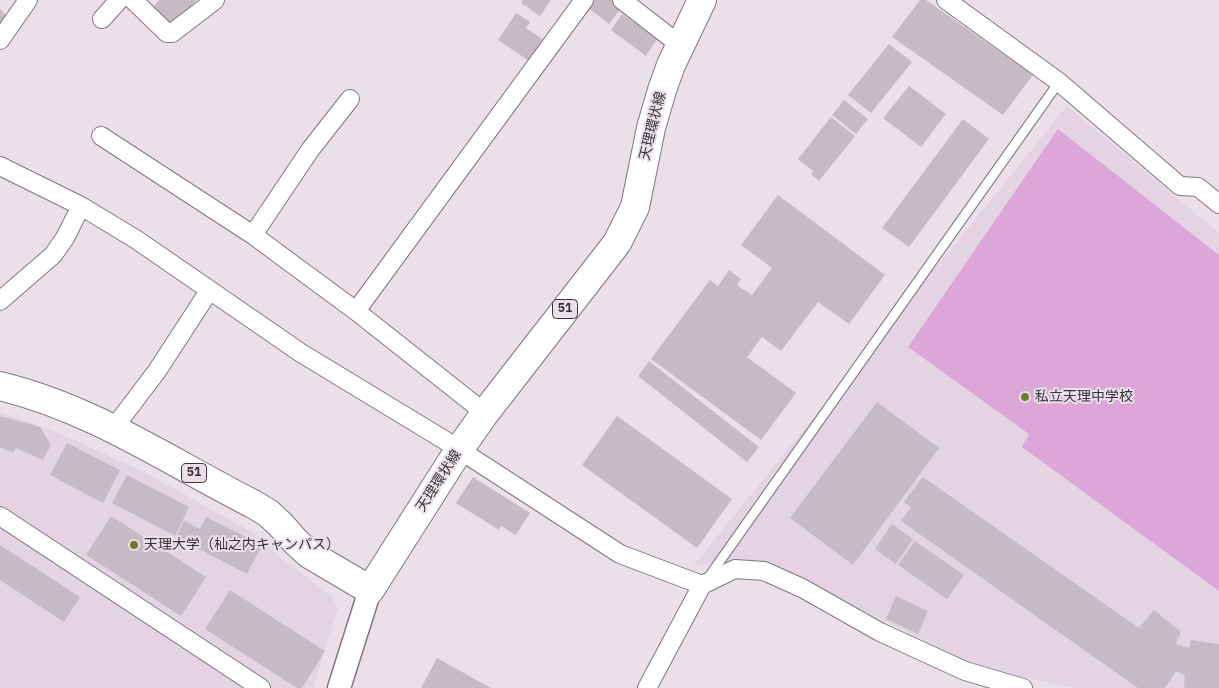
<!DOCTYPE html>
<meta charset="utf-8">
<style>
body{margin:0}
canvas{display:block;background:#ebe0ea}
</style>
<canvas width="1219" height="688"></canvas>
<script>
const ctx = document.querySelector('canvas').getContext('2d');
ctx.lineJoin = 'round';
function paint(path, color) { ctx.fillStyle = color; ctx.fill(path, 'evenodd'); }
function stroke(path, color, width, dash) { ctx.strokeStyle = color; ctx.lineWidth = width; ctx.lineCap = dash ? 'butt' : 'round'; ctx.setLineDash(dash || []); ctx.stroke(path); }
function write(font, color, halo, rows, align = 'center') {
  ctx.font = font + ' "IBM Plex Sans","Noto Sans JP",sans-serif'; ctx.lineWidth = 4; ctx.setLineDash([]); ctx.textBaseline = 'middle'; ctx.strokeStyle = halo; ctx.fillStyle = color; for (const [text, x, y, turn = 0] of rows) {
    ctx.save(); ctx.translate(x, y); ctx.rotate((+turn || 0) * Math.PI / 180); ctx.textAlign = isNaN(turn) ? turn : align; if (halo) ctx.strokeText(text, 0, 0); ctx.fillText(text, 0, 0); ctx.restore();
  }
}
const built = new Path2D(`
 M1067,106L1219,233V688H1073L975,666L822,590L758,561L693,566Z
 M0,412L59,433L140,470L257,535L277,555L331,595L338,608L313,688H0Z`);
const green = new Path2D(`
 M1058,129L1219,255V591L1022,447L1029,434L908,347Z`);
const building = new Path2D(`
 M159,0H196L174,27L152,9Z
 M523,0H551L540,16L521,3Z
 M590,0H612L622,7L609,24L586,6Z
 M920,0H926L1033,75L1003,115L892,37Z
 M0,9L8,18L0,25Z
 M516,13L530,22L526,28L544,40L529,61L498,40Z
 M622,14L657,39L646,56L611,30Z
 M889,44L912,62L871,113L848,95Z
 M909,86L946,114L921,147L883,118Z
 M844,100L868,119L856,134L832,115Z
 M831,117L855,136L819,181L811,174L813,171L798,159Z
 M963,119L989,139L909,247L882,228Z
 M778,195L885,275L849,324L818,302L781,351L762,337L747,357L796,393L761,440L651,359L710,280L718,286L729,270L741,279L737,285L752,295L772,268L741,245Z
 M649,361L759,447L747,462L638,376Z
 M877,402L939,448L853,565L790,518Z
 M0,416L40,427L51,445L43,460L16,448L13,453L0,447Z
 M617,416L732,499L697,548L582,465Z
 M67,443L120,470L103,503L50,475Z
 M127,475L189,507L175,536L112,503Z
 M473,477L530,513L516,535L501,526L499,530L456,503Z
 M923,477L1139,628L1154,610L1181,632L1176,644L1189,648L1191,640L1219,644V688H1184L1185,675L1176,671L1165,688H1138L901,521L911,507L904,502Z
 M111,516L206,577L181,616L86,555Z
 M206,517L262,545L247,574L176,537L184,521L200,529Z
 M892,524L913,539L896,564L875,549Z
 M915,541L964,575L947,599L898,565Z
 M0,545L80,597L64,622L0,580Z
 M230,590L325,651L302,688H297L205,629Z
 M896,596L928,611L918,634L886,619Z
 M437,658L491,688H421Z`);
const service = new Path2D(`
 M708,578L1059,82`);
const minor = new Path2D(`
 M133,0L167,33H172L215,0
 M622,0L680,45
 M946,0L1059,82L1180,186L1198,187L1219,204
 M102,19L119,0
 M0,40L28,0
 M101,136L253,235L356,311
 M0,166L81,206L137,240L301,353L446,441L620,554L702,585
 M253,235L310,150L350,99
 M0,301L53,255L65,238L81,206
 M485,413L356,311L584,0
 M113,429L157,371L209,291
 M0,516L261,688
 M647,688L702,585L735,569L764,571L802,588L880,632L965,671L1023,688`);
const tertiary = new Path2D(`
 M339,688L370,590`);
const primary = new Path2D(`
 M0,386C92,408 170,462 253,504L268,513L280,524L295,541L309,554L370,590L459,450L485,413L617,243L635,207L651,128L662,90L671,65L702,0`);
const markers = [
 [1025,397,5,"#6c7b29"],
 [134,545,5,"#6c7b29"]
];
const shields = [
 [565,309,25],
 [194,473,25]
];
const shieldNames = [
 ["51",565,309],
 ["51",194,473]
];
const streetNames = [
 ["天理環状線",653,126,-76],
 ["天理環状線",439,481,-57]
];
const poiNames = [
 ["私立天理中学校",1035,397],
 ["天理大学（杣之内キャンパス）",144,545]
];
paint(built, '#e4d3e2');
paint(green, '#dda6d9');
paint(building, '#c6bbc5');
stroke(service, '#80767f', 11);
stroke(minor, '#80767f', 20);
stroke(tertiary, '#80767f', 25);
stroke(primary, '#80767f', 30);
stroke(service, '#fff', 9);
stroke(minor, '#fff', 18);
stroke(tertiary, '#fff', 22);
stroke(primary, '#fff', 28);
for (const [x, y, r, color] of markers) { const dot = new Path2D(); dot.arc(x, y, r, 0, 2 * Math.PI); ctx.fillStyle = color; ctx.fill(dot); stroke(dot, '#ebe0ea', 2); }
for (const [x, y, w] of shields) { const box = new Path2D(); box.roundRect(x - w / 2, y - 9.5, w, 19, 4); ctx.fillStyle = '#ebe0ea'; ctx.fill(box); stroke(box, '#373337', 1); }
write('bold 12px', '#373337', null, shieldNames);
write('14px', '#373337', '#ebe0ea', streetNames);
write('14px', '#373337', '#ebe0ea', poiNames, 'left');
</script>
